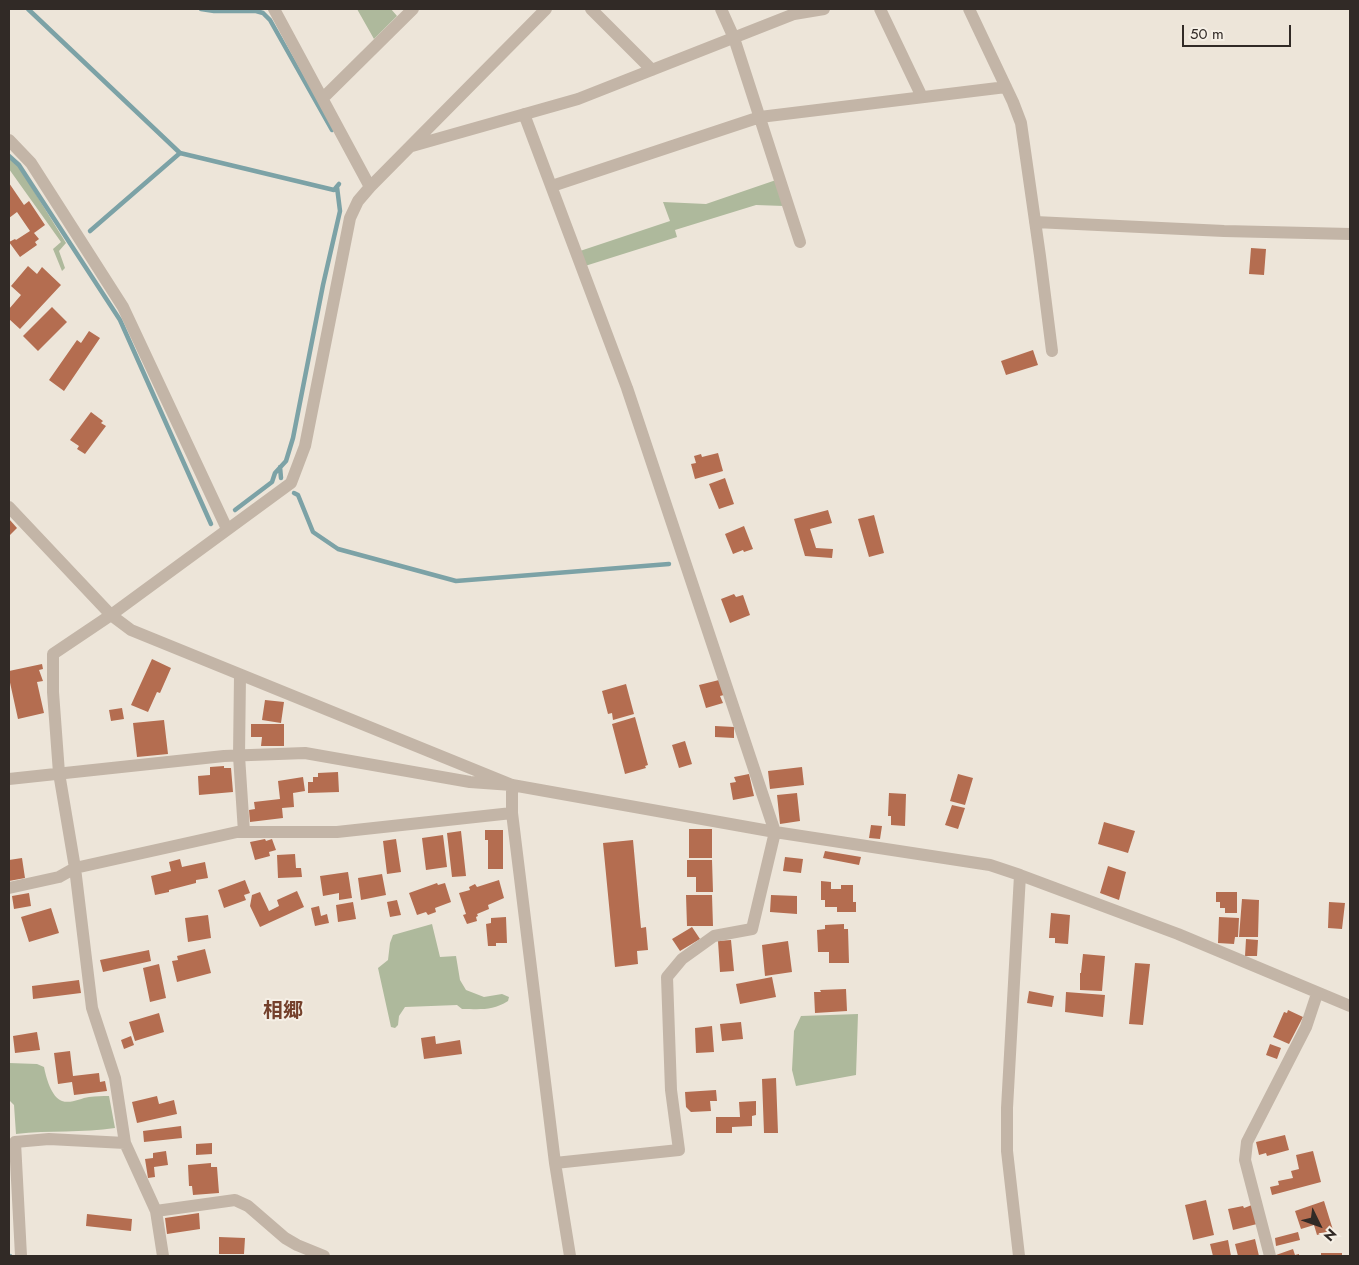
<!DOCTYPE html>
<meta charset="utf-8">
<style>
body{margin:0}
#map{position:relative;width:1359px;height:1265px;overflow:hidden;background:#ede5d9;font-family:Jost,sans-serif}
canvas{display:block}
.frame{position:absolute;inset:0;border:10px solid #312a26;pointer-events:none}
.north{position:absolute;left:1294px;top:1200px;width:50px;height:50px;-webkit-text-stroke:4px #f5efe5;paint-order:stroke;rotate:132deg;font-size:14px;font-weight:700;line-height:20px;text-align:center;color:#312a26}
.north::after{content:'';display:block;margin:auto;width:18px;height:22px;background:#312a26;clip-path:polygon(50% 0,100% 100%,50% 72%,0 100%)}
.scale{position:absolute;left:1182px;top:25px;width:109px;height:22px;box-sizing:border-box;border:2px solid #312a26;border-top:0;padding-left:6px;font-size:15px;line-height:18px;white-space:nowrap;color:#312a26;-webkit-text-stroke:4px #f5efe5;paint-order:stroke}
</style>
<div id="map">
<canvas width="1359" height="1265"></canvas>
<div class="frame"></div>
<div class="north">N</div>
<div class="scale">50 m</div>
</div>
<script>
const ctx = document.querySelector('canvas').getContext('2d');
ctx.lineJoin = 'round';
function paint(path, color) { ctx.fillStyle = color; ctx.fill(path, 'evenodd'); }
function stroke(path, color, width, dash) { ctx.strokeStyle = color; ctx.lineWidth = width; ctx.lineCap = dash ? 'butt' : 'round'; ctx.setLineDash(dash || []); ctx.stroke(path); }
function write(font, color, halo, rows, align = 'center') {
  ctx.font = font + ' Jost,"Noto Sans JP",sans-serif'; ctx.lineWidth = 4; ctx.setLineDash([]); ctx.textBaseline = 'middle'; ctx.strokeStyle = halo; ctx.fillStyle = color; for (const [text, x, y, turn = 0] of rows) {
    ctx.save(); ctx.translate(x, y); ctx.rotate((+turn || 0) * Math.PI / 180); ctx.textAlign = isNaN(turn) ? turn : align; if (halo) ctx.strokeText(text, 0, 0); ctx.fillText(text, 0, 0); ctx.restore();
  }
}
const green = new Path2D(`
 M357,9H391L397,16L374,39Z
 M9,158L19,167L66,243L59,251L65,268L62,271L53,249L61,242L9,169Z
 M776,180L784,206L756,205L675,230L677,237L585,266L580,251L670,221L663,202L706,204Z
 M432,924L440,957L456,956L460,980L466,990L484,997L502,994L509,997L508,1001C492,1011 481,1009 462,1009L457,1005L405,1007L399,1016L398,1025L395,1028L391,1027L378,968L388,960L390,943L393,935Z
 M858,1014L856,1075L796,1086L792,1070L794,1031L801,1016Z
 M9,1063L37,1064L44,1067C46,1077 51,1097 62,1101C71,1104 81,1098 89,1097C96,1096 102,1096 109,1096L115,1128C83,1133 49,1130 16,1134L14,1105L9,1100Z`);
const stream = new Path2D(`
 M28,9L180,153L334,190L339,184
 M201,9L214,11H256L263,13L270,20L332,130
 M9,156L19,165L120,320L211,524
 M90,231L180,153
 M280,467L281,478
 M294,493L298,495L313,532L338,549L456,581L669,564
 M235,510L272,482L275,473L286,461L293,438L323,285L340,211L337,187
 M9,1256H10`);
const building = new Path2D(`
 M9,183L24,205L29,201L45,225L34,233L39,239L35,242L37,245L20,257L9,242L15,239L16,240L30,231L17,212L9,218Z
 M1251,248L1266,249L1264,275L1249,274Z
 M28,266L37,274L42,267L61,285L20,329L9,319V309L21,295L11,286Z
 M52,307L67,322L38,351L23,336Z
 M89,331L100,338L64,391L49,380L77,340L81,343Z
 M1033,350L1038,365L1006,375L1001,361Z
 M91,412L103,421L101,423L106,426L85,454L77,449L79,446L70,440Z
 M718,453L723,471L695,479L691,464L696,463L694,456L701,454L702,457Z
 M725,478L734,504L719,509L709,484Z
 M828,510L832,523L810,529L816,548L833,549L832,558L805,556L794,519Z
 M874,515L884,553L869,557L858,519Z
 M9,519L17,528L9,536Z
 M744,526L753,549L744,552L743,550L733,554L725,534Z
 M734,594L736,597L743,595L750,615L730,623L721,599Z
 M152,659L171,668L160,693L157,692L148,712L131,705Z
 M42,664L43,669L39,670L43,681L37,682L44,713L18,719L9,678V671Z
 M719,680L724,695L720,696L723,703L706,708L699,685Z
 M626,684L634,714L613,720L612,713L608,714L602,691Z
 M265,700L284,702L281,723L262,720Z
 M122,708L124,719L111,721L109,710Z
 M635,717L648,765L645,766L646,768L625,774L612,724Z
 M164,720L168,754L137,757L133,723Z
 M251,724H284V746H261L262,737H251Z
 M715,726L734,727V738L715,737Z
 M685,741L692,764L679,768L672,745Z
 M224,766V768H231L233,792L199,795L198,776L210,775V767Z
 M802,767L804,785L770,789L768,771Z
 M338,772L339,792L308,793V782H313V777H318V773Z
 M749,774L754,796L733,800L730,783L736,782L734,777Z
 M958,774L973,778L965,805L950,801Z
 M303,777L305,791L293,793L294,807L282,808L283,818L250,822L249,810L255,809L254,802L280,799L278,781Z
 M797,793L800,821L780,824L777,795Z
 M889,793L906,794L905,826L891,825V816H888Z
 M952,805L965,808L958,829L945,825Z
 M1104,822L1135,831L1128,853L1098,844Z
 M871,825L882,826L880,839L869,838Z
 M689,829H712V858H689Z
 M485,830H503V869H488V840H485Z
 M461,831L466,876L452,877L447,833Z
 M443,835L447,867L426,870L422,838Z
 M265,839L266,841L272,839L276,850L269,852L270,856L255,860L250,842Z
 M396,839L401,872L387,874L383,841Z
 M633,840L641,928L646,927L648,950L637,951L638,964L615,967L603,843Z
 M825,851L861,857L859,865L823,858Z
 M295,854L296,868H301L302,877L278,878L277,855Z
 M785,857L803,859L801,873L783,871Z
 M22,858L25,878L9,881V860Z
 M180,859L182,867L205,862L208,878L196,880V883L169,890V892L155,895L151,876L171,871L169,862Z
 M687,860H712L713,892H696V877H687Z
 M1108,866L1126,872L1119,900L1100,893Z
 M348,872L352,898L339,900V893L323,896L320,876Z
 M382,874L386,895L361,900L358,878Z
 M245,880L250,893L244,895L246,900L224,908L218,890Z
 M499,880L504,898L488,905L489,909L477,914L478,916L476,917L477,921L467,924L463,915L466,914L459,893L470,890L469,887L475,884L477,887Z
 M821,881L831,882V889H841V885H853V902H856V912H837V907H825V900H821Z
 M437,883L438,885L445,883L451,902L435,908L436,912L428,915L426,912L417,915L409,893Z
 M297,891L304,907L260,927L250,906L252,895L260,892L269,911L279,906L277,900Z
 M1216,892H1237V913H1225V908H1220V902H1216Z
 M29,893L31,906L14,909L12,896Z
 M686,895H712L713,926H687Z
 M771,895L797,896V914L770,912Z
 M1242,899L1259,900L1258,937H1239Z
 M397,900L401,915L390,917L387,902Z
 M353,902L356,919L338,922L336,905Z
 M1329,902L1345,903L1342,929L1328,928Z
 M319,906L321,916L327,914L329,923L315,926L311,908Z
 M51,908L59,933L29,942L21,917Z
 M1051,913L1070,915L1068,944L1055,943V938H1049Z
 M208,915L211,938L188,942L185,918Z
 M506,917L507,943H496V946H488L486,924L491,923V918Z
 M1219,917L1239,918L1238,937H1235L1234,944L1218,943Z
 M844,924V929H848L849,963H829V952H818L817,930L825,929V925Z
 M692,927L700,939L680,951L672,939Z
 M1246,939L1258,940L1257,956H1245Z
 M731,940L734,971L720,972L718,941Z
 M788,941L792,972L765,976L762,945Z
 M205,949L211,973L177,982L172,961L178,960L177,956Z
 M149,950L151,961L103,972L100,960Z
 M1083,954L1105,956L1102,991L1080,990V973H1081Z
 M1135,963L1150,964L1143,1025L1129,1024Z
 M159,964L166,998L150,1002L143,968Z
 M772,977L776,997L740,1004L736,984Z
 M79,980L81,993L33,999L32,986Z
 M846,989L847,1011L815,1013L814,992H821L820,990Z
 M1029,991L1054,996L1052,1007L1027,1003Z
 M1066,992L1105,995L1103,1017L1065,1012Z
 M1288,1010L1303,1017L1289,1044L1273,1037L1284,1012L1287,1013Z
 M159,1013L164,1032L135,1041L129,1022Z
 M741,1022L743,1039L722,1041L720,1024Z
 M712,1026L714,1052L696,1053L695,1028Z
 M37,1032L40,1050L15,1053L13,1036Z
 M131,1036L134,1045L124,1049L121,1040Z
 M435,1036L436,1044L460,1040L462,1054L424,1059L421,1038Z
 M1270,1044L1281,1048L1277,1059L1266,1055Z
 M70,1051L73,1076L99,1073L100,1082L105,1081L107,1091L74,1095L72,1082L58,1084L54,1053Z
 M776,1078L778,1133H764L762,1079Z
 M716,1090L717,1101H710L711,1111L691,1112L686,1107L685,1092Z
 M157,1096L159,1104L174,1100L177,1114L137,1123L132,1102Z
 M756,1101V1115L752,1116V1126L732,1127V1133H716V1117H740L739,1102Z
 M181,1126L182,1138L144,1142L143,1131Z
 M1285,1135L1289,1150L1267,1156L1266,1153L1259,1155L1256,1142Z
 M212,1143V1154L196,1155V1144Z
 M166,1151L168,1165L154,1167L155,1177L148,1178L145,1159L153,1158V1153Z
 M1313,1151L1321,1182L1272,1195L1270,1187L1279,1185L1278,1181L1293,1178L1291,1171L1299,1169L1296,1155Z
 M211,1163V1167H217L219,1193L193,1195L192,1186H189L188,1165Z
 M1206,1200L1214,1235L1193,1240L1185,1205Z
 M1324,1201L1333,1230L1317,1235L1314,1225L1301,1229L1295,1211Z
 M1252,1205L1257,1224L1233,1230L1228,1209L1243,1206L1244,1208Z
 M199,1213L200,1229L167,1234L165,1218Z
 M87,1214L132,1219L131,1231L86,1226Z
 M1298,1232L1300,1240L1276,1246L1275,1238Z
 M219,1237L245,1238L244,1254H219Z
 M1255,1239L1259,1256H1238L1235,1244Z
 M1228,1240L1231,1256H1213L1210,1244Z
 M1293,1249L1295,1255L1299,1254V1256H1277L1276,1255Z
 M1321,1253H1342V1256H1321Z`);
const minor = new Path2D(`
 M274,9L370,187
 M591,9L652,70
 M721,9L734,38L800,242
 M880,9L922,97
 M969,9L1013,102L1021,123L1040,256L1052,351
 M323,98L413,9
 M524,114L627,388L775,832L752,929L714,936L682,959L667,977L671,1090L679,1150L555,1163
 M9,140L31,163L123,307L227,529
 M412,146L578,99L794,14L824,9
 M552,186L760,117L1006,87
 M1035,222L1224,231L1350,234
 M9,507L111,615L131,630L512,785L775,832L990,865L1020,875L1178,934L1350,1006
 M240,675L239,756L244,832
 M9,779L224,756L305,753L470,782L512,785V813L555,1163L570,1256
 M9,888L59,877L75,868L237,832H337L512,813
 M156,1211L235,1200L248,1206L285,1238L297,1245L324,1256
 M21,1256L15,1142L49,1139L125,1143
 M163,1256L156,1211L125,1143L115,1078L92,1008L75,868L59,773L53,692V654L111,615L291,483L305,446L350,218L358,201L370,187L546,9
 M1019,1256L1007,1151V1108L1020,875
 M1270,1256L1245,1160L1247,1142L1306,1027L1317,994`);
const neighbourhoodNames = [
 ["相郷",283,1012]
];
paint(green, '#aeb99c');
stroke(stream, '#7ca2a6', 4.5);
paint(building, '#b46d50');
stroke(minor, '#c3b5a7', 12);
write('bold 20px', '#74402b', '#f5efe5', neighbourhoodNames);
</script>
